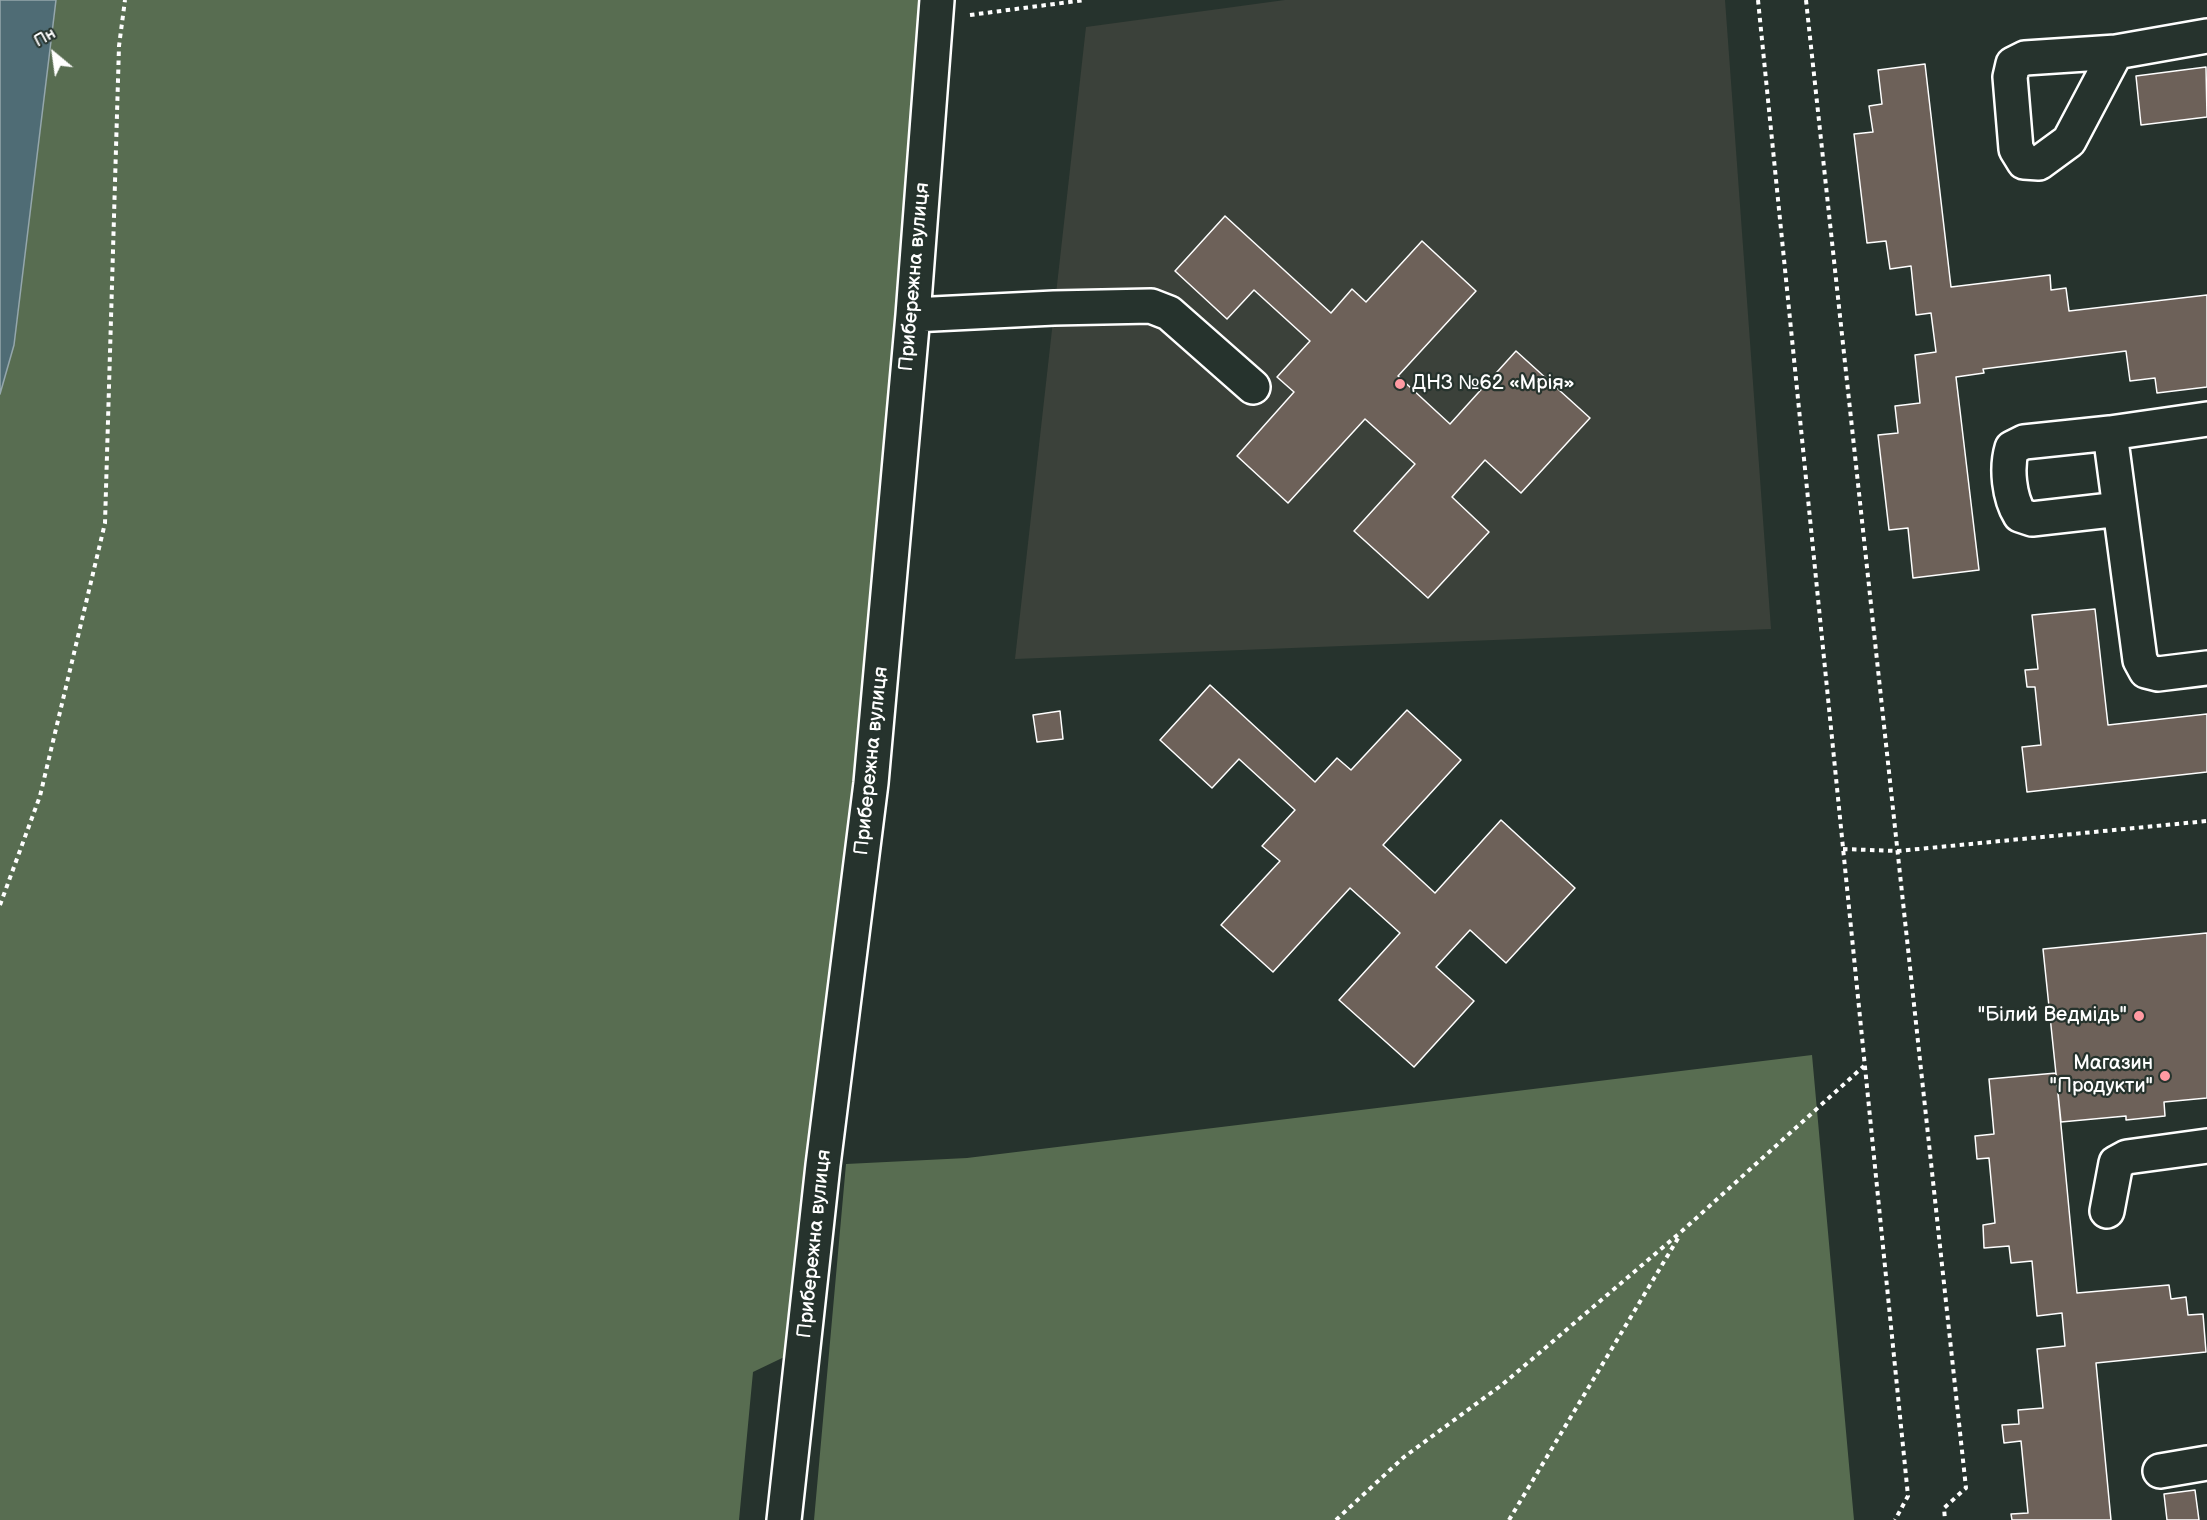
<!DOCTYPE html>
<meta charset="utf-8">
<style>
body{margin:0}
#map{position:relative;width:2207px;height:1520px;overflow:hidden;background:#26332d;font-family:"Balsamiq Sans",sans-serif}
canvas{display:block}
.north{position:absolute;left:24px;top:24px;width:60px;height:60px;-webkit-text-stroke:4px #26332d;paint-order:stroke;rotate:331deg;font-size:16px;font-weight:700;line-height:24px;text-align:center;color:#fff}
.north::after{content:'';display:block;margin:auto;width:21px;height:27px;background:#fff;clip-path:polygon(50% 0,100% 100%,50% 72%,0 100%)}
</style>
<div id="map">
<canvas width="2207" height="1520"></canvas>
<div class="north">Пн</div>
</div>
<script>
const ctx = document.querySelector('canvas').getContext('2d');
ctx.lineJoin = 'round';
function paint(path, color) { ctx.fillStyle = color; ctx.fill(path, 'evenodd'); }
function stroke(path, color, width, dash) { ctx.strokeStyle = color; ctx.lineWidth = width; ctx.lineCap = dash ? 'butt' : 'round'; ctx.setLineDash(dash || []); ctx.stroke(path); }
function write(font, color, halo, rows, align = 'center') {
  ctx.font = font + ' "Balsamiq Sans",sans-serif'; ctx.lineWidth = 4.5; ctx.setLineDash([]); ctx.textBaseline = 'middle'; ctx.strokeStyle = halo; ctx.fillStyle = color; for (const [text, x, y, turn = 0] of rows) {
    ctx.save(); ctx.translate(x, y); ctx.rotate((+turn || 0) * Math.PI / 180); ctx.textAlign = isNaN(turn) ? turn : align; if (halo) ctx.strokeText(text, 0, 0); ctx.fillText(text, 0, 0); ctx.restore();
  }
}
const built = new Path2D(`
 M1285,0H1725L1771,629L1015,659L1086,27Z`);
const green = new Path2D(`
 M56,0H937L803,1348L753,1372L739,1520H0V394L14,345Z
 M1812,1055L1854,1520H814L846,1164L967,1158Z`);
const water = new Path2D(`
 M0,0H56L14,345L0,394Z`);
const building = new Path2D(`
 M1925,64L1951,287L2050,275L2051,290L2066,288L2069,311L2207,295V387L2157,393L2155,378L2130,381L2126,351L1983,369L1984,373L1956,377L1979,570L1913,578L1908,528L1889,530L1878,435L1898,433L1895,406L1920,403L1915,355L1936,352L1931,313L1916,315L1911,266L1890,269L1886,241L1867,243L1854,134L1873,132L1869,106L1882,104L1878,70Z
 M2206,67L2207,117L2141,125L2136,76Z
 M1225,216L1331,313L1352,289L1366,302L1422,241L1476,291L1398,376L1450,424L1516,351L1590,418L1521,493L1485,460L1452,497L1489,532L1428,598L1354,531L1415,464L1365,419L1288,503L1237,456L1294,392L1277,377L1310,341L1254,290L1227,319L1175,271Z
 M2095,609L2108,725L2207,714V772L2027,792L2022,747L2041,745L2035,687H2027L2025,670L2038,669L2032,615Z
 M1210,685L1315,782L1337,758L1351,770L1407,710L1461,760L1383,845L1435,893L1501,820L1575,888L1506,963L1470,930L1436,967L1474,1001L1414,1067L1339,1000L1400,933L1350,888L1273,972L1221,925L1280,861L1262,846L1295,810L1239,759L1212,788L1160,740Z
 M1060,711L1063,739L1037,742L1033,715Z
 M2207,933V1098L2164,1102L2165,1116L2126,1120V1116L2061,1122L2043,949Z
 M2056,1073L2077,1293L2169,1285L2171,1299L2186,1297L2188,1315L2203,1314L2206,1352L2096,1363L2111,1520H2012L2011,1514L2028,1513L2021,1441L2004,1443L2002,1425L2019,1424L2018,1410L2043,1408L2037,1349L2065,1346L2062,1313L2037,1316L2032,1261L2011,1263L2009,1246L1984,1248L1983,1225L1995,1223L1989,1158L1977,1159L1975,1136L1994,1134L1989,1079Z
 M2195,1490L2199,1520H2167L2164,1494Z`);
const path = new Path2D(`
 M1758,0L1908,1496L1895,1520
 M1806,0L1966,1488L1944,1508L1945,1520
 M970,15L1085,0
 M1843,849L1898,851L2207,821
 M0,905L40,796L105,523L119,46L125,0
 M1336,1520L1404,1457L1503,1384L1682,1231L1864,1066
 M1509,1520L1680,1235`);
const minor = new Path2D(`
 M2116,52L2069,141L2039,163L2024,162L2016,149L2010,77L2013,64L2025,58L2116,52L2207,36
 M913,315L1054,308L1151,306L1169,313L1253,387
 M2207,419L2110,433L2140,660L2146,671L2158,674L2207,668
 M2110,433L2024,442L2012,448C2006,468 2009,497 2020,515L2032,519L2120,509
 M2107,1211L2116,1163L2127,1157L2207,1146
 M2160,1471L2207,1463
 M784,1520L823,1165L871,783L913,315L937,0`);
const markers = [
 [1400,384,6,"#ff9aa2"],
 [2139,1016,6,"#ff9aa2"],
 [2165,1076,6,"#ff9aa2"]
];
const streetNames = [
 ["Прибережна вулиця",915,277,-85],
 ["Прибережна вулиця",872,761,-84],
 ["Прибережна вулиця",815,1244,-84]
];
const poiNames = [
 ["ДНЗ №62 «Мрія»",1412,384,"left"],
 ["\"Білий Ведмідь\"",2127,1016],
 ["Магазин",2153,1064],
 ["\"Продукти\"",2153,1087]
];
paint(built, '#3b413a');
paint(green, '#586d51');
paint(water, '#4f6c75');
stroke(water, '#95a7ac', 1.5);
paint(building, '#6d6159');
stroke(building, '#fff', 1.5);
stroke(minor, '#fff', 38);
stroke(path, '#fff', 4, [4.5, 4.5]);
stroke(minor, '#26332d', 33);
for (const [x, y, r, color] of markers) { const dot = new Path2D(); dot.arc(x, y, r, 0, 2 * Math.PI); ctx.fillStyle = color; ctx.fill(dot); stroke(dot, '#26332d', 2); }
write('20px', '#fff', '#26332d', streetNames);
write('20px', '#fff', '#26332d', poiNames, 'right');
</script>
